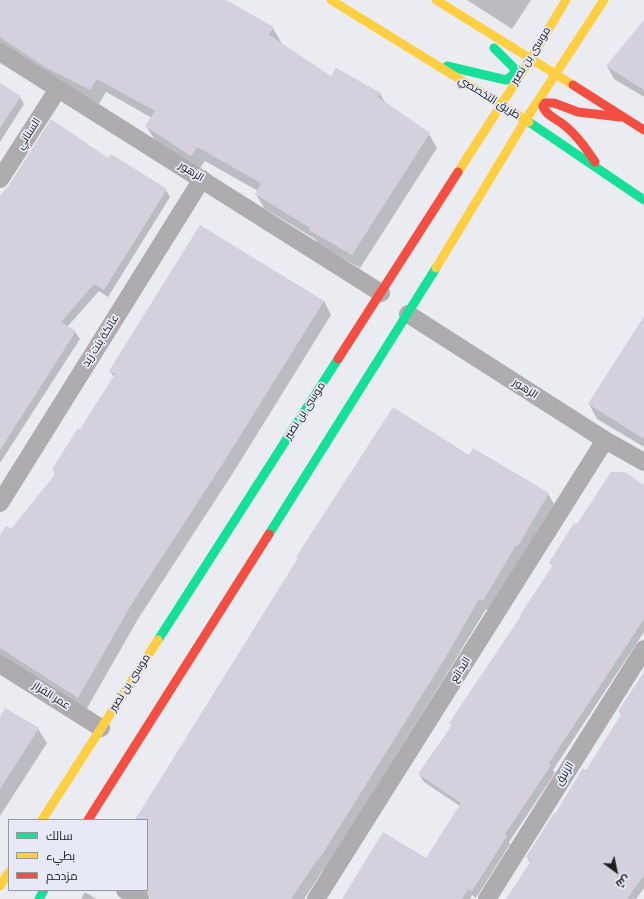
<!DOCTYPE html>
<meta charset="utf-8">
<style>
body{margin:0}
#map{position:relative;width:644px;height:899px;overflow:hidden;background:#eaecf2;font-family:"Source Serif 4",Cairo,serif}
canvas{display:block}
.legend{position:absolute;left:8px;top:819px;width:140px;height:72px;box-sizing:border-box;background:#e7eaf6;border:1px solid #9698a1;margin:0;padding:5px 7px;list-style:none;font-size:12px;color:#1d1e22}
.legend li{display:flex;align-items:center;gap:8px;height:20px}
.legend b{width:20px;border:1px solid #9698a1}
.north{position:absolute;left:596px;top:851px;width:40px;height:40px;-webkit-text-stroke:3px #e7eaf6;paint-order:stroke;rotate:147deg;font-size:11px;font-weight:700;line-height:16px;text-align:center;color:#1d1e22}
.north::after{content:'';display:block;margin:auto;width:14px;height:18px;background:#1d1e22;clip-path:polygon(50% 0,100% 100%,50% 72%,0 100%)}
</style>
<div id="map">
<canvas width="644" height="899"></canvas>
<ul class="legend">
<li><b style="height:5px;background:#16e098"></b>سالك</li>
<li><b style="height:5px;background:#ffcf43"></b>بطيء</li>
<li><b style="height:5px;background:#f24e42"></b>مزدحم</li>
</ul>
<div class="north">ش</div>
</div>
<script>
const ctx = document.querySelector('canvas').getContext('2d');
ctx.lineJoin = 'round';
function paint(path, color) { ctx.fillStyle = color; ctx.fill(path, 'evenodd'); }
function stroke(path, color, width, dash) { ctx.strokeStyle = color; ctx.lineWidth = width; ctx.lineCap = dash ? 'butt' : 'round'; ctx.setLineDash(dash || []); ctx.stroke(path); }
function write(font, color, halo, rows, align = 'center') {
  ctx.font = font + ' "Source Serif 4",Cairo,serif'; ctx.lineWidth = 3.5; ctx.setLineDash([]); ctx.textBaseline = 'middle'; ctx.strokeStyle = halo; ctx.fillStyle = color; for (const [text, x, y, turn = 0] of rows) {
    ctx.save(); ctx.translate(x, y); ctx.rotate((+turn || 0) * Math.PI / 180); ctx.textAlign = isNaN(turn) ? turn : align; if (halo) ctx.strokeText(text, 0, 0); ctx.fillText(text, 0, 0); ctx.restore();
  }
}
const shadow = new Path2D(`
 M3,0H219L273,28L281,42L280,44L331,78L380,94L385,102L429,134L437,148L360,268L318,244L315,239L264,208L256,194L258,191L205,161L199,170L155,140L146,126L152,118L106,92L99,104L0,45V5Z
 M467,0H531L512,29Z
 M644,22V97L614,79L607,66Z
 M0,84L20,97L24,104L0,142Z
 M109,159L166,190L170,197L108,297L99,291L67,327L75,332L80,339L0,463V197L10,185Z
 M324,301L331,315L233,473L138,619L86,710L0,656V536L12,531L56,475L53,469L80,430L114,377L110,371Z
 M644,318V447L597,419L589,404Z
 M469,457L548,494L554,504L489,611L486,609L452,665L324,871L323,870L304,899H156L147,894L146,896L133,890H147V820H135L172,762Z
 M644,486V632L553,770L555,773L509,842L510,844L476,898L472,895L470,899H343L426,859L460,806L424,782L419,774L452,726L450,723L522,617L553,567L550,563L577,526Z
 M644,673V888L636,899H508L531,864L527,857L586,772L622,715L619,711Z
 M5,710L38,729L47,743L0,816V719Z
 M85,892L96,899H81Z`);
const building = new Path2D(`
 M0,0H226L274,27L269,35L331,76L336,68L381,93L378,97L430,133L352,255L309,230L310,228L255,194L261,183L197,147L191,156L145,126L155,111L97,79L90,90L45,67L0,37Z
 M644,20V90L606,66Z
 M0,83L21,96L0,128Z
 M51,119L108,158L111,154L167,189L104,290L94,284L61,322L76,331L0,450V196L9,185Z
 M200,225L324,301L225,460L131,605L78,698L0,648V535L6,526L11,529L56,473L52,469L78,428L80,429L115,374L109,371Z
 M644,316V439L588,404Z
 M393,407L469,455L473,448L549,493L518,546L516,545L483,601L479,599L447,655L350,810L318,861L317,860L291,899H150L147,892V820H140L136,818L298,558L296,557Z
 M611,472H625L644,485V619L549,763L551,765L505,834L507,836L472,891L468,889L462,899H342L383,832L426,858L461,803L418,774L452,725L449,723L521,616L520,615L553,565L549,563L574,523L577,524Z
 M644,672V875L627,899H506L531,861L526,857L554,813L555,814L583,768L586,770L622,713L618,711Z
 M5,708L39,728L0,789V717Z`);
const street = new Path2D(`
 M0,52L381,293
 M0,179L58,89
 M408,314L605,440L644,462
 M0,503L202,179
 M0,664L101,728
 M125,890L140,899
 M316,899L605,440
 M487,899L644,649`);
const fast = new Path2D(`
 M447,66L506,80L513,75L515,69L494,48
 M529,122L644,200
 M269,534L436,268
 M158,640L338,359
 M39,899L44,890`);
const slow = new Path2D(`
 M331,0L529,122
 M436,0L573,85
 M458,172L530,60L566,0
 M436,268L528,116L604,0
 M42,820L158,640
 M0,886L9,872`);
const jam = new Path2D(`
 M573,85L644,130
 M595,162C586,148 577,135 564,125C557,119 545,115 543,106L545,103H554L578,112L620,117
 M338,359L458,172
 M88,820L269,534`);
const streetNames = [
 ["موسى بن نصير",531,56,-58],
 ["طريق التخصصي",489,98,32],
 ["السناني",29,134,-57],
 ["الزهور",191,172,32],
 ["عاتكة بنت زيد",101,341,-58],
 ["الزهور",525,389,33],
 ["موسى بن نصير",305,411,-57],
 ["البدائع",461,670,-58],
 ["موسى بن نصير",130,683,-57],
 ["عمر القزاز",51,696,32],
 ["الزنبق",565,774,-58]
];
paint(shadow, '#0003');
paint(building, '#d5d0dd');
stroke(street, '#aeacae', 18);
stroke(fast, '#16e098', 9);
stroke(slow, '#ffcf43', 9);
stroke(jam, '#f24e42', 9);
write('11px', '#1d1e22', '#e7eaf6', streetNames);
</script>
